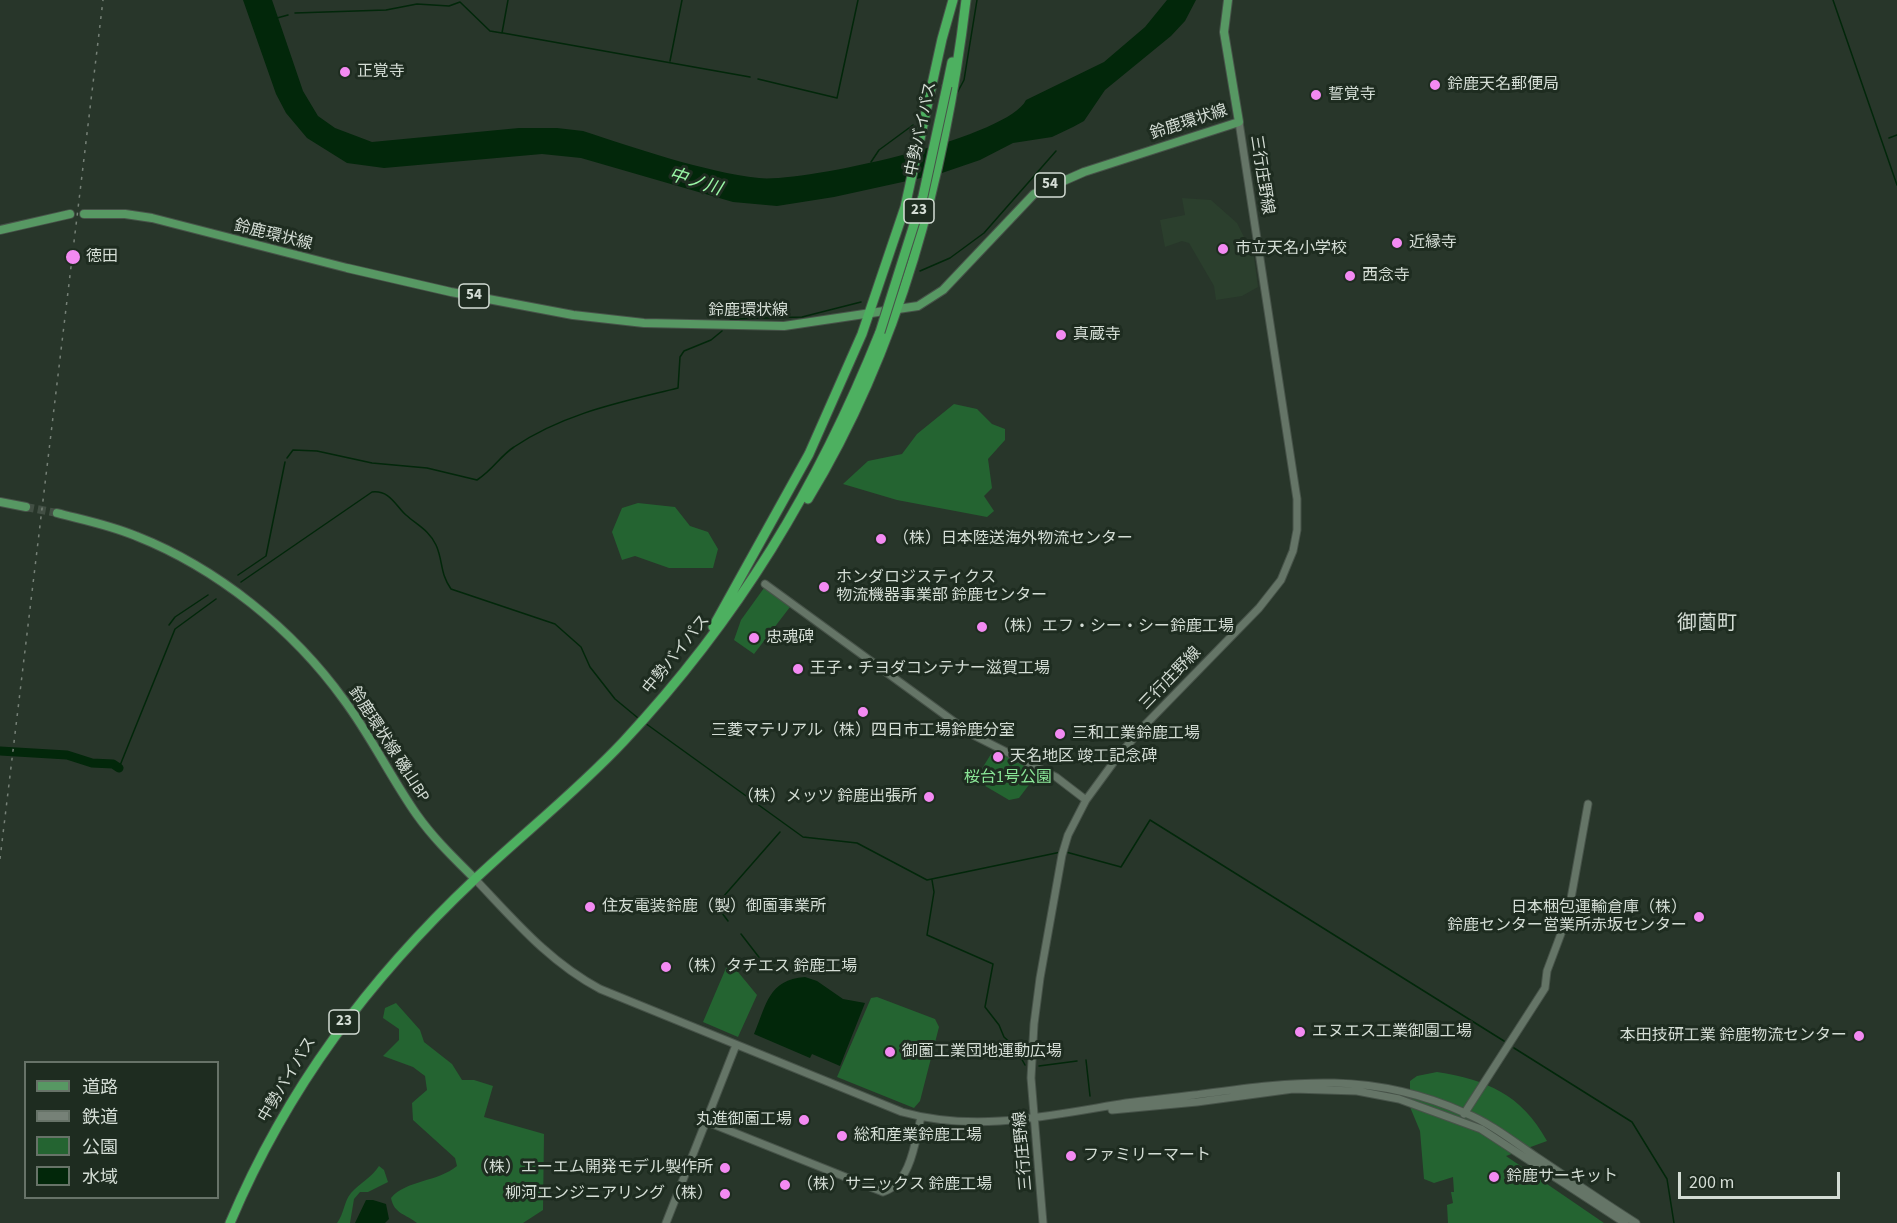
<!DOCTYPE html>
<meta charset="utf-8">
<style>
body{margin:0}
#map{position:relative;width:1897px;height:1223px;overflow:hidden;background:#28362a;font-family:"Source Sans 3","Noto Sans JP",sans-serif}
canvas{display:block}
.legend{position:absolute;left:24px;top:1061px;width:195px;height:138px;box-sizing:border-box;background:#1e2c20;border:2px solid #677368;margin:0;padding:8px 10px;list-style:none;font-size:18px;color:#d4ddd5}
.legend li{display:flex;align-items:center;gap:12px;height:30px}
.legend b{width:30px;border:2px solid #677368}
.scale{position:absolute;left:1678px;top:1172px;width:162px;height:27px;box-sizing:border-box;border:3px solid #d4ddd5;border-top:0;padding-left:8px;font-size:18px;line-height:21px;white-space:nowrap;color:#d4ddd5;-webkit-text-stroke:4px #1e2c20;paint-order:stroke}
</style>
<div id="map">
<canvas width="1897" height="1223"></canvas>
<ul class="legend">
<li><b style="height:8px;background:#579863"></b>道路</li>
<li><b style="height:8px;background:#768177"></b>鉄道</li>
<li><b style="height:16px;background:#246431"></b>公園</li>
<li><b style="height:16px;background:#02270a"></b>水域</li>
</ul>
<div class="scale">200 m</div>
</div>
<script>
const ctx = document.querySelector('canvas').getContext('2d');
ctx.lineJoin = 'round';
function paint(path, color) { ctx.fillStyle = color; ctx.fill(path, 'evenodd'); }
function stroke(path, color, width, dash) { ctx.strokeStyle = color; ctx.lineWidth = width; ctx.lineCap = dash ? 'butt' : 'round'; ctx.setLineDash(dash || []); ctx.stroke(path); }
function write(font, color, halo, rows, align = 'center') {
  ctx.font = font + ' "Source Sans 3","Noto Sans JP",sans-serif'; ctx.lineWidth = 6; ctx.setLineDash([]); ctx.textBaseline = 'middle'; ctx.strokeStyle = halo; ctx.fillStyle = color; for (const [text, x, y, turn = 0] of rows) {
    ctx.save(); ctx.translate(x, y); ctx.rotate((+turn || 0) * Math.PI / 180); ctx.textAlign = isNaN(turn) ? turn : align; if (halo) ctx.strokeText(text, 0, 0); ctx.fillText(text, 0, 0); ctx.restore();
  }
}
const built = new Path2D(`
 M1182,198L1211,200L1237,223L1247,243L1252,242L1258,287L1242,296L1216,300L1214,286L1189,243L1182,241L1165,247L1160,220L1185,215Z`);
const green = new Path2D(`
 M954,404L977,409L992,424L1005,429V440L988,459L992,488L984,496L994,511L987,517L897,500L843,484L868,461L902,454L917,434Z
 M638,503L675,507L690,526L708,532L718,549L713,568H669L635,556L622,560L612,532L622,508Z
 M764,588L790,607L754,654L734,640L741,620Z
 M999,753L1038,773L1019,798L1009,800L975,780L991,754Z
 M729,961L757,995L738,1037L703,1022Z
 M877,997L935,1019L939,1027L920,1101L914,1108L837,1077L871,998Z
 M396,1003L420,1030L424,1042L452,1064L462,1080H474L493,1086L484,1117L544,1134L543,1210L523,1223H417C406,1214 394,1214 391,1198C406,1180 438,1182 457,1166L455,1158L413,1120L412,1103L427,1090L425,1076L413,1067L383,1056L399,1040V1029L383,1018L385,1008Z
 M1437,1072C1487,1080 1521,1094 1547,1141L1506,1156L1604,1223H1448L1447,1205L1453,1203L1451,1192H1454L1453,1177L1434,1183L1424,1179L1420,1131L1410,1107V1081L1417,1076Z
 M379,1166L384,1170L388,1182L368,1192H360L354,1199L350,1223H337C344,1214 344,1201 351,1193C360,1183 371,1178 379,1166Z`);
const water = new Path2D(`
 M243,0H272L303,91L318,116L335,128L372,142L519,128H557L583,131C636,148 704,172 759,178C802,183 1008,138 1026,100L1104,62L1145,27L1167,0H1196L1185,21L1171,36L1105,90L1084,121L1073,127L1052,137L1013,143L980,160L939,174L834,197L777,206L733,202L581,158L542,154L384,168L347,163L307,138L286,113L276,94Z
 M805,977L817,981L843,999L865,1003L840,1066L812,1054L810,1058L754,1034C767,1004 768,980 805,977Z
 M366,1200H373L386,1204L389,1219L385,1223H355Z`);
const stream = new Path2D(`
 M1833,0L1897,185
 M295,13L386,10L417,4L449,6L460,2L490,31L502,33L508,0
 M277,18L288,15
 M503,33L750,77
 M670,61L682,0
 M758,79L837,98L858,0
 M956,95L964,80L977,0
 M1889,138L1897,135
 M871,162L879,150L913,125
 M920,271L950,258L984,233L1056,151
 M730,319L802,317L861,302
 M287,458L293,450L317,451L372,463L427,468L477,480C493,470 500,456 514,447C564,413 622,402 678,388L680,357L684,351L711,340L722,331
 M238,575L266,556L285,462
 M241,582L372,492C390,490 395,505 406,515C417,525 429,530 436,545C443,560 440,574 451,589L555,624L581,647L590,667L615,699L638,718
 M169,625L175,617L208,595
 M645,723L803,837L857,843L927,880L1061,852
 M119,768L175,629L216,599
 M1066,852L1121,867L1150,820L1504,1041
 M932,880L934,892L927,935L993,964L985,1007L999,1025L1004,1037L1015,1047L1025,1065
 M728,921L716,905L780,832
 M741,934L765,965L778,962L784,966
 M1514,1048L1632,1122L1667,1179L1674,1223
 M1086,1060L1090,1096
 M1039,1066L1077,1061`);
const river = new Path2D(`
 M0,751L67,755L92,763L113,764L119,768`);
const primaryTunnel = new Path2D(`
 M26,507L57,513`);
const secondary = new Path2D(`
 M765,584L971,734L1056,777L1086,800
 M475,879C514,920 549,962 600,989L902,1112C977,1133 1052,1115 1126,1103C1149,1100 1171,1098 1194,1095C1292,1082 1370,1070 1465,1113C1492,1124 1514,1142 1538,1158C1571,1180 1603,1202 1636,1223
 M1112,1110L1197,1102L1293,1089L1357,1091L1399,1099L1481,1129L1625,1223
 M1464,1114L1545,988L1547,971L1568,915L1588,804
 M705,1121L883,1192C911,1183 915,1142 921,1117
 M666,1223L736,1045
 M1043,1223L1031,1078L1034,1024L1040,978L1062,855L1068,835L1086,800L1116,759L1144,726L1259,608L1281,580L1293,551L1297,530V499L1239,122`);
const primary = new Path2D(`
 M84,214H125L152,218L347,268L451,292L573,315L644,323L784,326L918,306L943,290L1034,194L1084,172L1239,122L1224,32L1228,0
 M0,230L70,214
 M0,502L26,507
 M57,513C84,520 110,525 136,536C217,568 293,629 344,700C371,736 391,778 417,815C434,839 454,858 475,879`);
const highway = new Path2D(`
 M947,86L952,62
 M808,499C900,347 945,175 966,0
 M713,627L809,454L862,334L905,207L942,39L953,0
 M230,1223C287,1088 369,979 475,879C524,833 577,791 623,742C738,619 818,487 880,332`);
const rail = new Path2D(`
 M0,859L103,0`);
const highwayBridge = new Path2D(`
 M880,332L923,196L947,86`);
const markers = [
 [345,72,6,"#f38af2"],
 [1435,85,6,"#f38af2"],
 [1316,95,6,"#f38af2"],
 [1397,243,6,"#f38af2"],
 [1223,249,6,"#f38af2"],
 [73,257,8,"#f38af2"],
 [1350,276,6,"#f38af2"],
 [1061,335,6,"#f38af2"],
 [881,539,6,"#f38af2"],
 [824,587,6,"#f38af2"],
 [982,627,6,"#f38af2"],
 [754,638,6,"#f38af2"],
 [798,669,6,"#f38af2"],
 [863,712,6,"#f38af2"],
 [1060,734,6,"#f38af2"],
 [998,757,6,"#f38af2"],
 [929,797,6,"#f38af2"],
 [590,907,6,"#f38af2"],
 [1699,917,6,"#f38af2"],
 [666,967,6,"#f38af2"],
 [1300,1032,6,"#f38af2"],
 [1859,1036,6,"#f38af2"],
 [890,1052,6,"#f38af2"],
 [804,1120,6,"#f38af2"],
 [842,1136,6,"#f38af2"],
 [1071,1156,6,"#f38af2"],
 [725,1168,6,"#f38af2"],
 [1494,1177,6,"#f38af2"],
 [785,1185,6,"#f38af2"],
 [725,1194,6,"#f38af2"]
];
const shields = [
 [1050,185,30],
 [919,211,30],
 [474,296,30],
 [344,1022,30]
];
const shieldNames = [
 ["54",1050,185],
 ["23",919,211],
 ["54",474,296],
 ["23",344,1022]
];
const poiNames = [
 ["正覚寺",357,72],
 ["鈴鹿天名郵便局",1447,85],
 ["誓覚寺",1328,95],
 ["近縁寺",1409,243],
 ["市立天名小学校",1235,249],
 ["徳田",86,257],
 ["西念寺",1362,276],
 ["真蔵寺",1073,335],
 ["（株）日本陸送海外物流センター",893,539],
 ["ホンダロジスティクス",836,578],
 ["物流機器事業部 鈴鹿センター",836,596],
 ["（株）エフ・シー・シー鈴鹿工場",994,627],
 ["忠魂碑",766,638],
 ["王子・チヨダコンテナー滋賀工場",810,669],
 ["三菱マテリアル（株）四日市工場鈴鹿分室",863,731,"center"],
 ["三和工業鈴鹿工場",1072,734],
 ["天名地区 竣工記念碑",1010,757],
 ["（株）メッツ 鈴鹿出張所",917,797,"right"],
 ["住友電装鈴鹿（製）御薗事業所",602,907],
 ["日本梱包運輸倉庫（株）",1687,908,"right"],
 ["鈴鹿センター営業所赤坂センター",1687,926,"right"],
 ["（株）タチエス 鈴鹿工場",678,967],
 ["エヌエス工業御園工場",1312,1032],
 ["本田技研工業 鈴鹿物流センター",1847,1036,"right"],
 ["御薗工業団地運動広場",902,1052],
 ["丸進御薗工場",792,1120,"right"],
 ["総和産業鈴鹿工場",854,1136],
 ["ファミリーマート",1083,1156],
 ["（株）エーエム開発モデル製作所",713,1168,"right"],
 ["鈴鹿サーキット",1506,1177],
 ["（株）サニックス 鈴鹿工場",797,1185],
 ["柳河エンジニアリング（株）",713,1194,"right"]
];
const streetNames = [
 ["鈴鹿環状線",1189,123,-18],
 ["中勢バイパス",922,129,-78],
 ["三行庄野線",1261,175,81],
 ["鈴鹿環状線",273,236,14],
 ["鈴鹿環状線",748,311],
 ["中勢バイパス",677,655,-51],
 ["三行庄野線",1171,679,-46],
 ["鈴鹿環状線 磯山BP",388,745,57],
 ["中勢バイパス",288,1080,-59],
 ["三行庄野線",1024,1151,-95]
];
const parkNames = [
 ["桜台1号公園",1008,778]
];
const waterNames = [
 ["中ノ川",695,183,17]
];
const quarterNames = [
 ["御薗町",1707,625]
];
paint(built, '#2b3f2d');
paint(green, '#246431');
paint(water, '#02270a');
stroke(stream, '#02270a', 1.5);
stroke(river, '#02270a', 9);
stroke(primaryTunnel, '#424f44', 8, [8, 4]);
stroke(secondary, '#475349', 9);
stroke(primary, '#475349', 10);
stroke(highway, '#475349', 11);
stroke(secondary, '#657567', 7);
stroke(primary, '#579863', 8);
stroke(highway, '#4db060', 9);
stroke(rail, '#768177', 1.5, [3, 6]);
stroke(highwayBridge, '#475349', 11, []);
stroke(highwayBridge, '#4db060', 9);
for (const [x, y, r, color] of markers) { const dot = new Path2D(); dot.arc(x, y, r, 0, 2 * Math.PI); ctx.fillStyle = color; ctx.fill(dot); stroke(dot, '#1e2c20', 2); }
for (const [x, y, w] of shields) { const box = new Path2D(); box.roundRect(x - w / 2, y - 12, w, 24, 4.5); ctx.fillStyle = '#1e2c20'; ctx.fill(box); stroke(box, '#d4ddd5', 1.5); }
write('bold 15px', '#d4ddd5', null, shieldNames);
write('16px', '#d4ddd5', '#1e2c20', poiNames, 'left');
write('16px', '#d4ddd5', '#1e2c20', streetNames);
write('16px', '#8ae697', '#1e2c20', parkNames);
write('italic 18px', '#9bf8a7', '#1e2c20', waterNames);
write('20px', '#d4ddd5', '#1e2c20', quarterNames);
</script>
